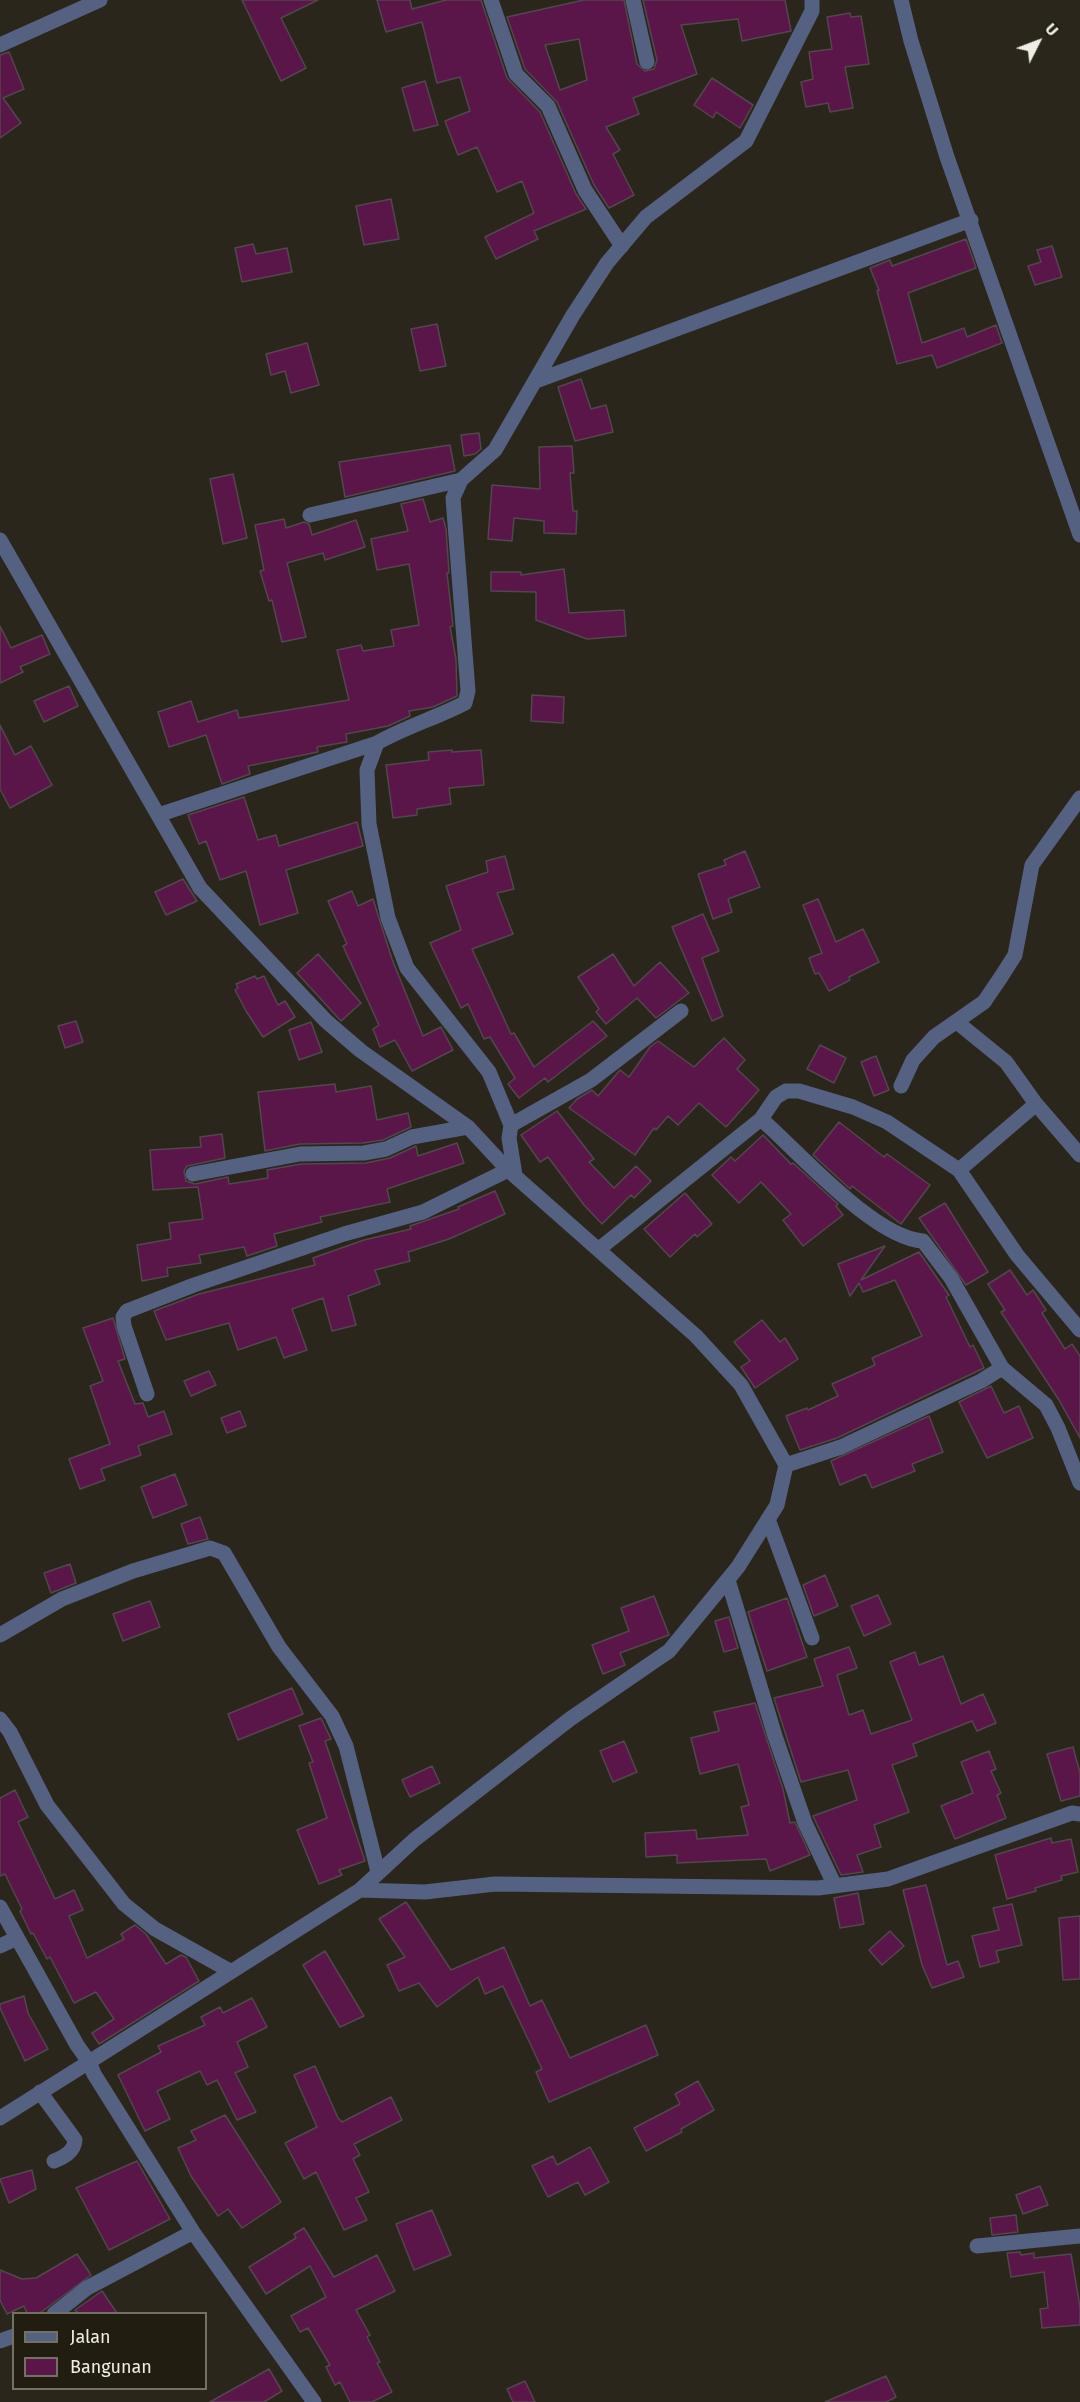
<!DOCTYPE html>
<style>
body{margin:0}
#map{position:relative;width:1080px;height:2402px;overflow:hidden;background:#2a261b;font-family:"Fira Sans",sans-serif}
canvas{display:block}
.legend{position:absolute;left:12px;top:2312px;width:195px;height:78px;box-sizing:border-box;background:#211d11;border:2px solid #737066;margin:0;padding:8px 10px;list-style:none;font-size:18px;color:#efede5}
.legend li{display:flex;align-items:center;gap:12px;height:30px}
.legend b{width:30px;border:2px solid #737066}
.north{position:absolute;left:1008px;top:12px;width:60px;height:60px;-webkit-text-stroke:4px #211d11;paint-order:stroke;rotate:48deg;font-size:16px;font-weight:700;line-height:24px;text-align:center;color:#efede5}
.north::after{content:'';display:block;margin:auto;width:21px;height:27px;background:#efede5;clip-path:polygon(50% 0,100% 100%,50% 72%,0 100%)}
</style>
<div id="map">
<canvas width="1080" height="2402"></canvas>
<ul class="legend">
<li><b style="height:8px;background:#556181"></b>Jalan</li>
<li><b style="height:16px;background:#5b1649"></b>Bangunan</li>
</ul>
<div class="north">U</div>
</div>
<script>
const ctx = document.querySelector('canvas').getContext('2d');
ctx.lineJoin = 'round';
function paint(path, color) { ctx.fillStyle = color; ctx.fill(path, 'evenodd'); }
function stroke(path, color, width, dash) { ctx.strokeStyle = color; ctx.lineWidth = width; ctx.lineCap = dash ? 'butt' : 'round'; ctx.setLineDash(dash || []); ctx.stroke(path); }
const building = new Path2D(`
 M242,0H318L281,18L306,68L281,81Z
 M377,0H410L412,9L446,0H481L507,78L540,112L576,194L586,209L534,231L538,239L496,259L485,237L534,213L522,181L497,192L477,147L458,155L445,121L470,111L460,77L437,83L422,22L386,32Z
 M584,0H624L637,64L645,71L654,69L657,60L643,0H785L791,31L742,41L738,19L681,25L697,74L633,98L639,114L606,127L620,150L613,154L634,195L609,208L594,185L557,102L525,69L507,17ZM579,39L587,80L560,90L545,45Z
 M850,13L851,17L861,16L869,64L845,67L853,108L830,112L828,103L806,107L801,82L813,79L809,52L832,49L827,17Z
 M9,52L24,89L3,98L21,123L0,138V55Z
 M712,78L753,105L740,128L716,112L713,118L694,105Z
 M425,81L438,125L414,131L402,88Z
 M391,199L399,239L364,245L356,206Z
 M966,239L976,268L908,293L922,343L964,328L967,337L996,325L1002,343L937,368L932,355L897,364L877,291L879,290L870,268L890,260L892,266Z
 M253,244L256,254L287,248L292,272L242,282L235,248Z
 M1052,246L1062,277L1035,285L1028,266L1041,262L1037,250Z
 M437,324L446,366L420,371L411,329Z
 M307,343L319,385L291,393L285,371L271,375L266,354Z
 M581,379L591,409L606,405L613,432L575,441L558,387Z
 M479,433L481,449L475,454L464,456L461,435Z
 M450,445L455,471L345,497L339,462Z
 M572,446L574,473H570L573,511H577L576,534L544,533V521L514,518L512,541L488,539L492,485L540,489L539,447Z
 M233,474L247,538L223,544L210,479Z
 M423,499L430,522L443,518L446,529L449,573H447L453,626L450,627L456,659L457,696L433,707L409,711L410,716L388,726L346,734L347,742L317,747L318,752L248,766L250,774L222,784L206,735L169,747L158,712L191,701L198,722L237,710L239,718L349,700L337,650L361,645L363,651L394,646L391,630L419,625L409,564L377,570L371,539L408,531L401,504Z
 M284,519L286,528L304,522L309,524L312,535L356,520L365,547L325,560L323,553L287,563L306,637L282,642L272,600L269,601L260,571L264,570L255,525Z
 M564,569L569,613L624,610L626,636L587,639L536,620V592L491,591V572H521V575Z
 M0,626L11,648L42,635L50,654L20,667L23,672L0,683Z
 M69,686L78,706L44,722L34,701Z
 M532,695L564,697L563,723L531,721Z
 M0,725L15,755L31,746L52,785L10,808L0,789Z
 M452,750V752L481,750L484,785L449,788L451,804L417,809V815L393,818L386,765L429,760L428,752Z
 M244,797L258,840L276,835L279,846L357,822L363,846L286,870L298,913L260,925L246,871L220,880L206,841L199,844L188,815Z
 M745,851L760,887L728,899L732,912L713,919L698,874L726,865L724,860Z
 M505,856L514,889L497,893L513,934L472,949L511,1034L514,1033L534,1067L593,1021L607,1036L548,1082L545,1078L519,1098L508,1084L515,1078L490,1037L484,1039L468,1004L461,1008L430,943L461,930L446,886L488,872L486,861Z
 M183,879L197,901L166,915L155,892Z
 M352,891L358,906L373,899L392,959L423,1036L441,1027L453,1050L412,1071L395,1040L380,1047L373,1029L379,1025L343,946L347,944L328,901Z
 M818,899L836,942L863,929L879,962L849,977L850,980L829,991L819,973L815,974L809,958L822,953L803,905Z
 M703,914L719,951L702,958L723,1016L712,1021L672,927Z
 M318,954L361,1003L341,1021L297,973Z
 M613,954L634,986L660,962L689,993L656,1018L637,998L606,1024L596,1012L599,1009L578,977Z
 M255,976L257,979L264,976L278,1005L285,1001L295,1017L263,1037L246,1011L235,990L238,988L236,984Z
 M76,1021L83,1042L65,1048L58,1026Z
 M311,1022L322,1052L299,1060L289,1030Z
 M724,1038L745,1060L737,1069L759,1090L726,1127L699,1103L678,1125L668,1116L656,1130L654,1128L635,1155L569,1108L577,1099L592,1090L598,1096L620,1070L629,1077L650,1047L658,1041L694,1067Z
 M820,1045L846,1058L834,1083L807,1069Z
 M876,1056L889,1090L874,1096L861,1062Z
 M335,1084L336,1092L371,1086L377,1120L408,1113L411,1127L383,1140L363,1143L300,1144L265,1151L258,1092Z
 M557,1111L594,1159L589,1162L614,1188L636,1166L651,1181L634,1198L631,1195L602,1224L584,1205L548,1157L540,1162L521,1135Z
 M839,1122L884,1157L887,1154L930,1185L901,1224L852,1186L850,1189L813,1155Z
 M222,1134L225,1158L187,1166L184,1171L186,1181L195,1184L228,1177L229,1184L268,1178L267,1170L301,1164L366,1163L390,1158L416,1146L418,1156L457,1143L464,1163L387,1189L390,1202L320,1217L322,1222L274,1234L277,1246L247,1256L244,1247L199,1255L201,1263L167,1268L168,1276L142,1281L137,1245L171,1239L169,1223L203,1219L198,1187L153,1190L150,1150L201,1147L200,1137Z
 M763,1135L791,1164L793,1163L838,1204L836,1206L843,1215L803,1246L783,1220L791,1214L761,1182L739,1203L712,1175L731,1157L735,1161Z
 M495,1191L505,1214L449,1239L408,1252L410,1261L375,1270L380,1284L348,1296L356,1325L332,1331L323,1298L292,1309L307,1350L284,1358L276,1337L238,1350L229,1323L166,1340L154,1311L199,1294L315,1265L313,1258L364,1240L411,1229L410,1226L459,1209L458,1207Z
 M685,1193L712,1224L697,1237L695,1234L670,1257L644,1229Z
 M945,1203L988,1272L966,1285L919,1218Z
 M885,1246L861,1280L919,1252L949,1295L946,1297L970,1347L973,1345L984,1368L837,1438L800,1450L786,1416L807,1408L808,1410L838,1396L832,1384L875,1365L872,1358L922,1336L895,1280L863,1292L859,1283L850,1296L838,1264Z
 M1010,1270L1027,1295L1033,1290L1046,1310L1042,1313L1065,1349L1072,1344L1080,1356V1438L1059,1400L1001,1312L1005,1310L988,1284Z
 M113,1318L125,1359L118,1361L135,1404L143,1403L148,1417L164,1411L172,1434L138,1446L141,1455L101,1469L105,1480L80,1489L69,1459L110,1444L90,1386L103,1381L83,1328Z
 M762,1320L780,1342L785,1338L798,1359L755,1388L741,1367L750,1361L734,1342Z
 M209,1371L216,1385L191,1396L184,1381Z
 M991,1386L1004,1413L1019,1406L1033,1438L987,1458L959,1402Z
 M240,1411L246,1426L227,1433L221,1418Z
 M929,1416L943,1452L912,1464L915,1471L872,1488L866,1474L840,1485L831,1461Z
 M175,1474L187,1505L153,1518L141,1487Z
 M200,1517L208,1539L188,1544L181,1524Z
 M70,1564L76,1583L51,1593L44,1573Z
 M825,1575L838,1606L814,1616L803,1585Z
 M878,1595L891,1624L864,1636L851,1606Z
 M654,1596L669,1635L620,1653L625,1665L603,1674L592,1645L629,1631L621,1608Z
 M787,1598L807,1657L767,1671L748,1612Z
 M150,1601L160,1627L123,1641L113,1614Z
 M729,1617L738,1648L724,1652L715,1621Z
 M849,1647L857,1668L837,1675L849,1715L863,1710L871,1734L912,1720L890,1662L915,1652L919,1665L943,1656L961,1704L983,1694L996,1723L977,1731L972,1721L913,1744L917,1756L892,1765L909,1812L874,1825L881,1847L857,1855L863,1872L841,1875L813,1816L857,1800L848,1770L801,1782L774,1698L823,1686L814,1659Z
 M292,1688L303,1714L238,1740L228,1714Z
 M755,1703L783,1789L790,1823L795,1822L810,1855L770,1871L766,1859L677,1863V1855L646,1857L645,1833L696,1830L697,1839L748,1835L741,1807L749,1805L738,1764L700,1774L691,1738L719,1731L714,1712Z
 M321,1718L331,1739L325,1741L365,1861L339,1870L342,1875L319,1884L297,1830L327,1818L309,1763L313,1762L299,1726Z
 M624,1741L637,1772L613,1782L600,1751Z
 M1073,1747L1080,1773V1796L1061,1801L1047,1754Z
 M989,1751L996,1769L991,1771L1001,1793L997,1795L1006,1818L955,1839L941,1806L973,1793L961,1762Z
 M432,1766L440,1783L410,1797L402,1780Z
 M15,1790L28,1817L18,1822L55,1899L74,1890L83,1910L69,1916L87,1958L124,1939L121,1934L135,1925L146,1934L166,1964L181,1955L186,1957L199,1981L99,2044L92,2033L114,2019L96,1992L74,2003L50,1957L47,1959L33,1933L31,1934L20,1911L22,1909L5,1874L0,1876V1798Z
 M1051,1838L1052,1843L1071,1839L1078,1872L1061,1876L1062,1880L1035,1888L1036,1891L1007,1899L995,1855Z
 M926,1885L947,1965L958,1961L964,1977L932,1988L922,1965L903,1890Z
 M858,1893L864,1924L840,1928L834,1898Z
 M406,1902L451,1970L504,1947L530,2006L542,2000L570,2058L646,2025L658,2055L549,2102L536,2072L542,2069L503,1986L485,1994L478,1977L437,2007L419,1983L399,1991L387,1965L405,1957L379,1919Z
 M1012,1904L1022,1945L996,1951L999,1962L980,1967L972,1936L999,1930L993,1908Z
 M1080,1916V1979L1063,1980L1059,1918Z
 M890,1931L904,1946L882,1965L869,1950Z
 M325,1951L364,2016L340,2027L303,1965Z
 M24,1996L28,2013L48,2049L25,2061L0,2008V2004Z
 M252,1998L267,2027L237,2042L248,2067L235,2073L256,2112L237,2120L217,2080L207,2085L200,2071L157,2091L170,2119L145,2131L118,2075L161,2052L158,2046L205,2025L201,2017L220,2007L223,2013Z
 M315,2066L338,2118L342,2122L391,2097L402,2120L354,2144L360,2155L353,2159L369,2192L356,2198L367,2220L344,2230L316,2172L304,2179L285,2143L317,2127L294,2075Z
 M698,2081L714,2110L681,2129L682,2132L646,2151L634,2128L680,2104L675,2094Z
 M225,2115L281,2202L242,2228L228,2209L218,2216L191,2176L178,2148L196,2140L191,2131Z
 M590,2147L609,2182L585,2195L578,2182L548,2197L532,2166L553,2156L557,2165Z
 M137,2161L170,2219L109,2250L76,2188Z
 M32,2170L36,2189L9,2203L0,2179Z
 M1040,2186L1048,2205L1023,2214L1016,2195Z
 M432,2210L451,2255L414,2270L396,2224Z
 M1016,2215L1018,2232L992,2235L990,2218Z
 M304,2228L334,2277L377,2255L395,2291L356,2310L370,2335L367,2337L380,2362L377,2363L392,2392L372,2402H350L340,2382L335,2385L326,2367L330,2365L308,2328L300,2332L291,2316L326,2297L310,2266L266,2294L249,2267L296,2238L294,2234Z
 M1020,2252L1021,2255L1034,2253V2258L1071,2254L1080,2307V2325L1042,2328L1040,2309L1048,2308L1044,2272L1011,2277L1007,2253Z
 M77,2254L91,2275L40,2313H27L24,2306L7,2314L0,2300V2270L22,2279L36,2278Z
 M102,2291L117,2313H78L75,2310Z
 M269,2369L282,2391L264,2402H210Z
 M886,2376L896,2397L886,2402H825Z
 M525,2381L535,2402H513L507,2389Z`);
const street = new Path2D(`
 M491,0L516,74L548,106L585,190L622,246
 M633,0L647,62
 M901,0L911,41L947,157L1080,535
 M0,45L100,0
 M536,381L971,220
 M310,515L461,480
 M0,540L200,888L326,1021L361,1051L468,1127L508,1170L696,1336L741,1385L786,1465L777,1505L738,1567L669,1651L570,1719L414,1840L360,1890L89,2062L94,2074L193,2232L314,2402
 M158,815L377,743
 M958,1023L1006,1062L1036,1104L1080,1155
 M901,1086L913,1060L934,1037L984,1002L1001,977L1015,955L1032,865L1080,798
 M761,1119L776,1097L786,1091H799L853,1107L887,1122L959,1170L1017,1255L1080,1330
 M511,1125L591,1080L681,1011
 M959,1170L1036,1104
 M193,1174L300,1154L364,1153L386,1149L412,1137L468,1127
 M515,1175L509,1138L511,1125L489,1072L407,968L388,918L369,824L367,770L377,743C405,727 436,718 465,703L468,691L453,498L461,480L495,450L573,315L607,263L646,217L746,141L812,11V0
 M599,1249L761,1119C799,1152 874,1238 923,1241L951,1278L1002,1368
 M147,1394L124,1326L123,1317L127,1311L194,1285L344,1234L423,1212L508,1170
 M786,1465L841,1447L981,1381L1002,1368L1046,1405L1058,1428L1080,1483
 M768,1519L812,1638
 M728,1580L775,1736L805,1823L835,1886
 M0,1635L62,1599L133,1571L210,1548L224,1553L279,1647L332,1716L346,1746L378,1872
 M0,1719L10,1732L47,1805L124,1904L155,1929L230,1971
 M360,1890L425,1892L495,1884L818,1888L888,1879L1072,1813L1080,1814
 M0,1907L77,2045L89,2062L0,2118
 M0,1946L17,1938
 M40,2092L75,2140C74,2152 64,2157 54,2161
 M977,2246L1080,2236
 M54,2314L87,2288L193,2232
 M0,2341L14,2336`);
paint(building, '#5b1649');
stroke(building, '#53464e', 1.5);
stroke(street, '#556181', 15);
</script>
